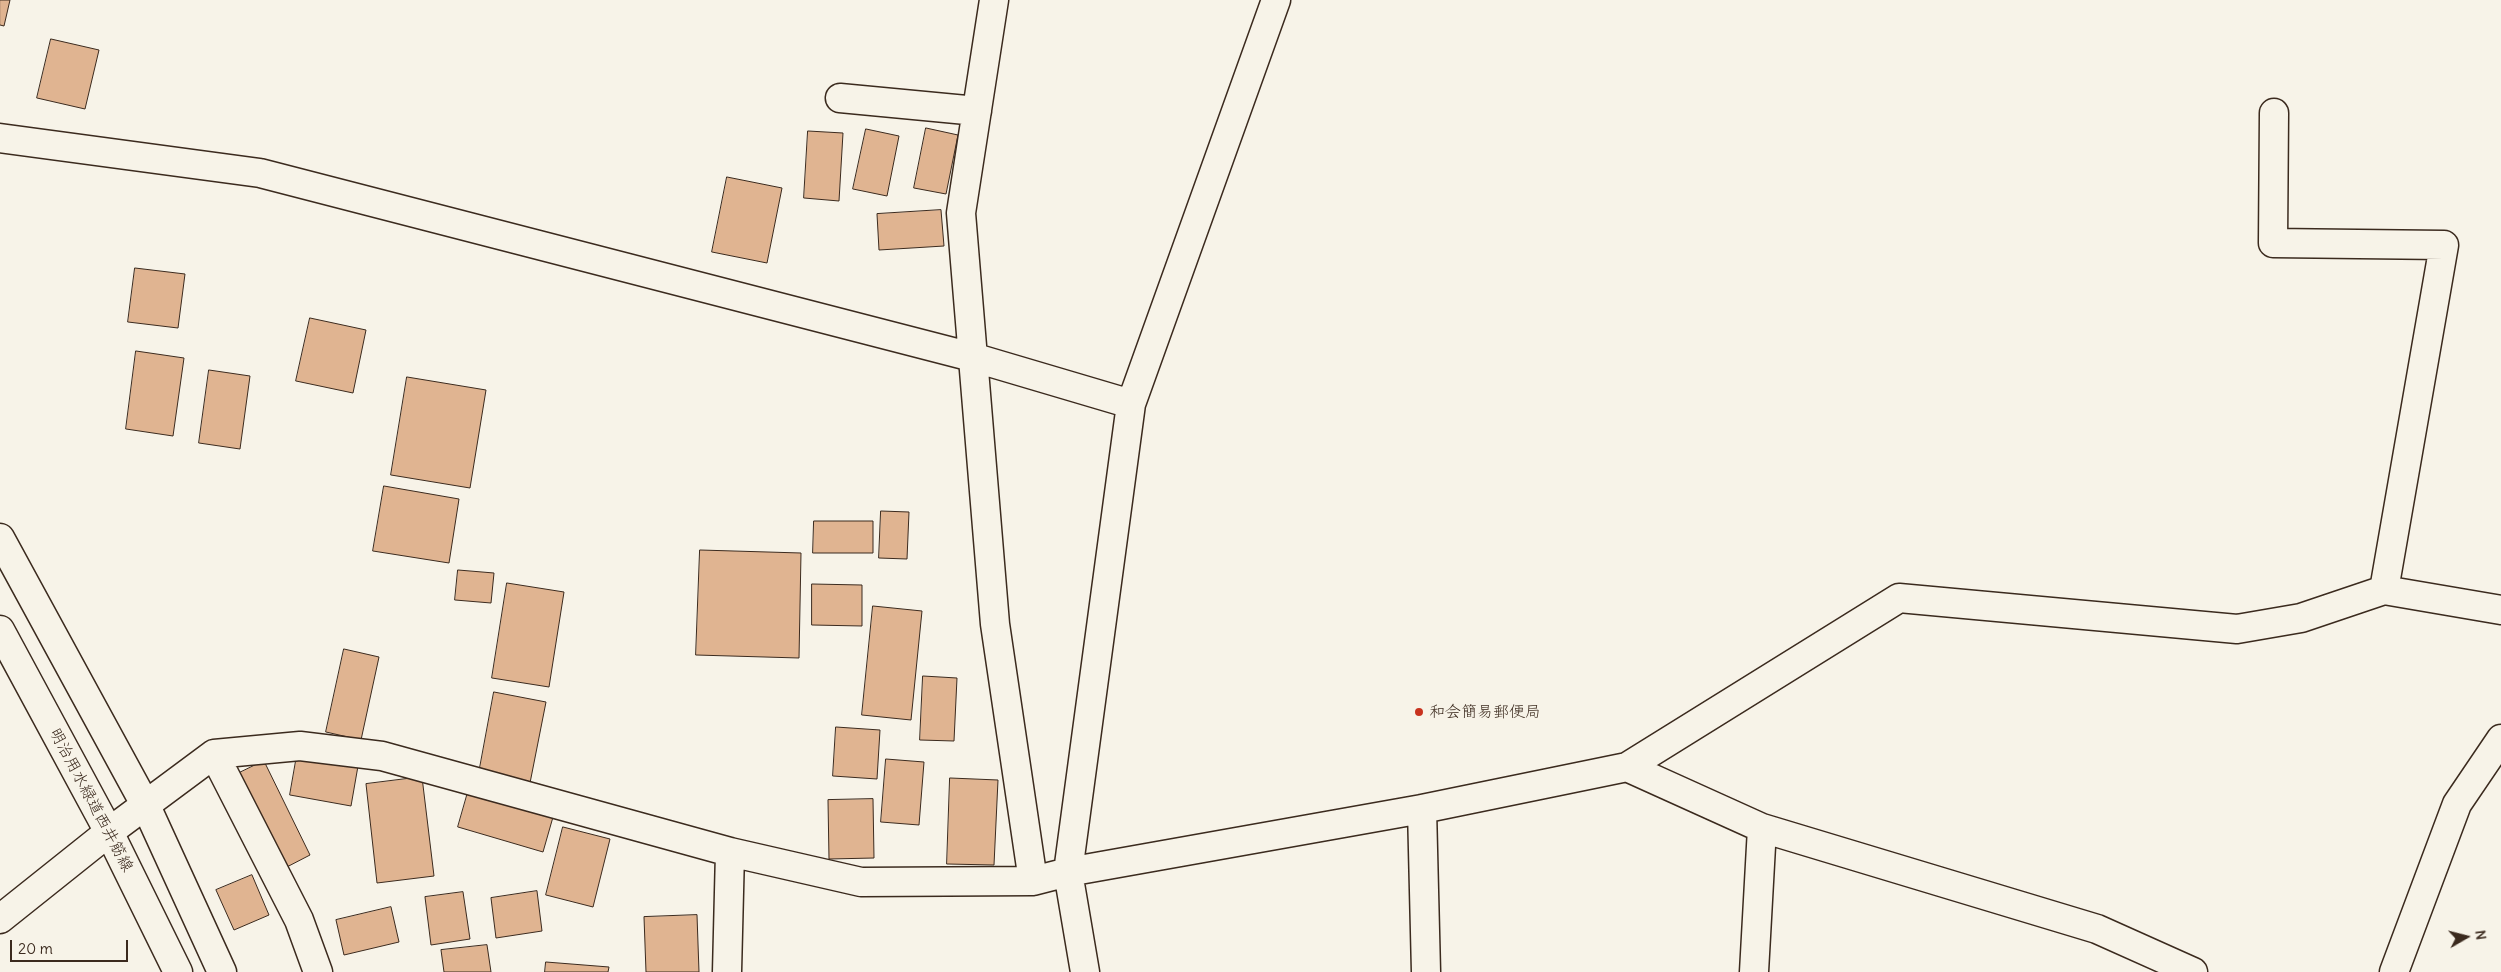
<!DOCTYPE html>
<meta charset="utf-8">
<style>
body{margin:0}
#map{position:relative;width:2501px;height:972px;overflow:hidden;background:#f7f3e8;font-family:Delius,sans-serif}
canvas{display:block}
.north{position:absolute;left:2441px;top:912px;width:50px;height:50px;-webkit-text-stroke:4px #f7f3e8;paint-order:stroke;rotate:82deg;font-size:14px;font-weight:700;line-height:20px;text-align:center;color:#3b2a1e}
.north::after{content:'';display:block;margin:auto;width:18px;height:22px;background:#3b2a1e;clip-path:polygon(50% 0,100% 100%,50% 72%,0 100%)}
.scale{position:absolute;left:10px;top:940px;width:118px;height:22px;box-sizing:border-box;border:2px solid #3b2a1e;border-top:0;padding-left:6px;font-size:15px;line-height:18px;white-space:nowrap;color:#3b2a1e;-webkit-text-stroke:4px #f7f3e8;paint-order:stroke}
</style>
<div id="map">
<canvas width="2501" height="972"></canvas>
<div class="north">N</div>
<div class="scale">20 m</div>
</div>
<script>
const ctx = document.querySelector('canvas').getContext('2d');
ctx.lineJoin = 'round';
function paint(path, color) { ctx.fillStyle = color; ctx.fill(path, 'evenodd'); }
function stroke(path, color, width, dash) { ctx.strokeStyle = color; ctx.lineWidth = width; ctx.lineCap = dash ? 'butt' : 'round'; ctx.setLineDash(dash || []); ctx.stroke(path); }
function write(font, color, halo, rows, align = 'center') {
  ctx.font = font + ' Delius,"Klee One",sans-serif'; ctx.lineWidth = 5; ctx.setLineDash([]); ctx.textBaseline = 'middle'; ctx.strokeStyle = halo; ctx.fillStyle = color; for (const [text, x, y, turn = 0] of rows) {
    ctx.save(); ctx.translate(x, y); ctx.rotate((+turn || 0) * Math.PI / 180); ctx.textAlign = isNaN(turn) ? turn : align; if (halo) ctx.strokeText(text, 0, 0); ctx.fillText(text, 0, 0); ctx.restore();
  }
}
const building = new Path2D(`
 M0,0H10L4,26L0,25Z
 M51,39L99,50L85,109L37,98Z
 M926,128L958,135L946,194L914,188Z
 M866,129L899,136L887,196L853,189Z
 M808,131L843,133L839,201L804,198Z
 M727,177L782,188L767,263L712,252Z
 M941,210L944,246L879,250L877,214Z
 M135,268L185,274L178,328L128,322Z
 M310,318L366,330L353,393L296,381Z
 M136,351L184,358L173,436L126,429Z
 M209,370L250,376L240,449L199,443Z
 M407,377L486,390L470,488L391,475Z
 M384,486L459,499L449,563L373,551Z
 M881,511L909,512L907,559L879,558Z
 M814,521H873V553H813Z
 M700,550L801,553L799,658L696,655Z
 M458,570L494,573L491,603L455,600Z
 M507,583L564,592L549,687L492,678Z
 M812,584L862,585V626L812,625Z
 M873,606L922,611L911,720L862,715Z
 M344,649L379,657L361,740L326,732Z
 M923,676L957,678L954,741L920,740Z
 M494,692L546,702L530,783L479,773Z
 M836,727L880,730L877,779L833,776Z
 M297,755L358,766L351,806L290,795Z
 M886,759L924,762L919,825L881,822Z
 M264,761L310,855L281,870L235,775Z
 M422,777L434,876L377,883L366,784Z
 M950,778L998,780L994,865L947,864Z
 M468,792L553,817L543,852L458,827Z
 M873,799L874,858L829,859L828,800Z
 M563,827L610,839L593,907L546,895Z
 M252,875L269,915L234,930L216,890Z
 M537,891L542,931L496,938L491,898Z
 M463,892L470,939L431,945L425,897Z
 M391,907L399,942L344,955L336,920Z
 M697,915L699,972H646L644,917Z
 M487,945L491,972H444L441,950Z
 M546,962L609,967L608,972H545Z`);
const pedestrian = new Path2D(`
 M0,630L109,832L178,972`);
const minor = new Path2D(`
 M994,0L961,213L995,624L1033,881
 M840,98L977,111
 M2274,113L2273,243L2444,245L2384,590
 M0,138L260,173L972,357L1131,404
 M0,538L146,806L222,972
 M214,754L299,920L318,972
 M1627,767L1899,598L2237,629L2301,618L2384,590L2501,610
 M1422,809L1426,972
 M0,919L109,832L214,754L300,746L382,756L730,852L861,882L1033,881L1068,872L1422,809L1627,767L1762,828L2097,929L2193,972
 M727,972L730,852
 M1085,972L1068,872L1131,404L1276,0
 M1754,972L1762,828
 M2394,972L2457,804L2501,739`);
const markers = [
 [1419,712,5,"#c8321e"]
];
const poiNames = [
 ["和会簡易郵便局",1429,712]
];
const streetNames = [
 ["明治用水緑道西井筋線",91,800,62]
];
paint(building, '#e0b491');
stroke(building, '#3b2a1e', 1);
stroke(pedestrian, '#3b2a1e', 31);
stroke(minor, '#3b2a1e', 31);
stroke(pedestrian, '#f7f3e8', 28);
stroke(minor, '#f7f3e8', 28);
for (const [x, y, r, color] of markers) { const dot = new Path2D(); dot.arc(x, y, r, 0, 2 * Math.PI); ctx.fillStyle = color; ctx.fill(dot); stroke(dot, '#f7f3e8', 2); }
write('16px', '#3b2a1e', '#f7f3e8', poiNames, 'left');
write('16px', '#3b2a1e', '#f7f3e8', streetNames);
</script>
